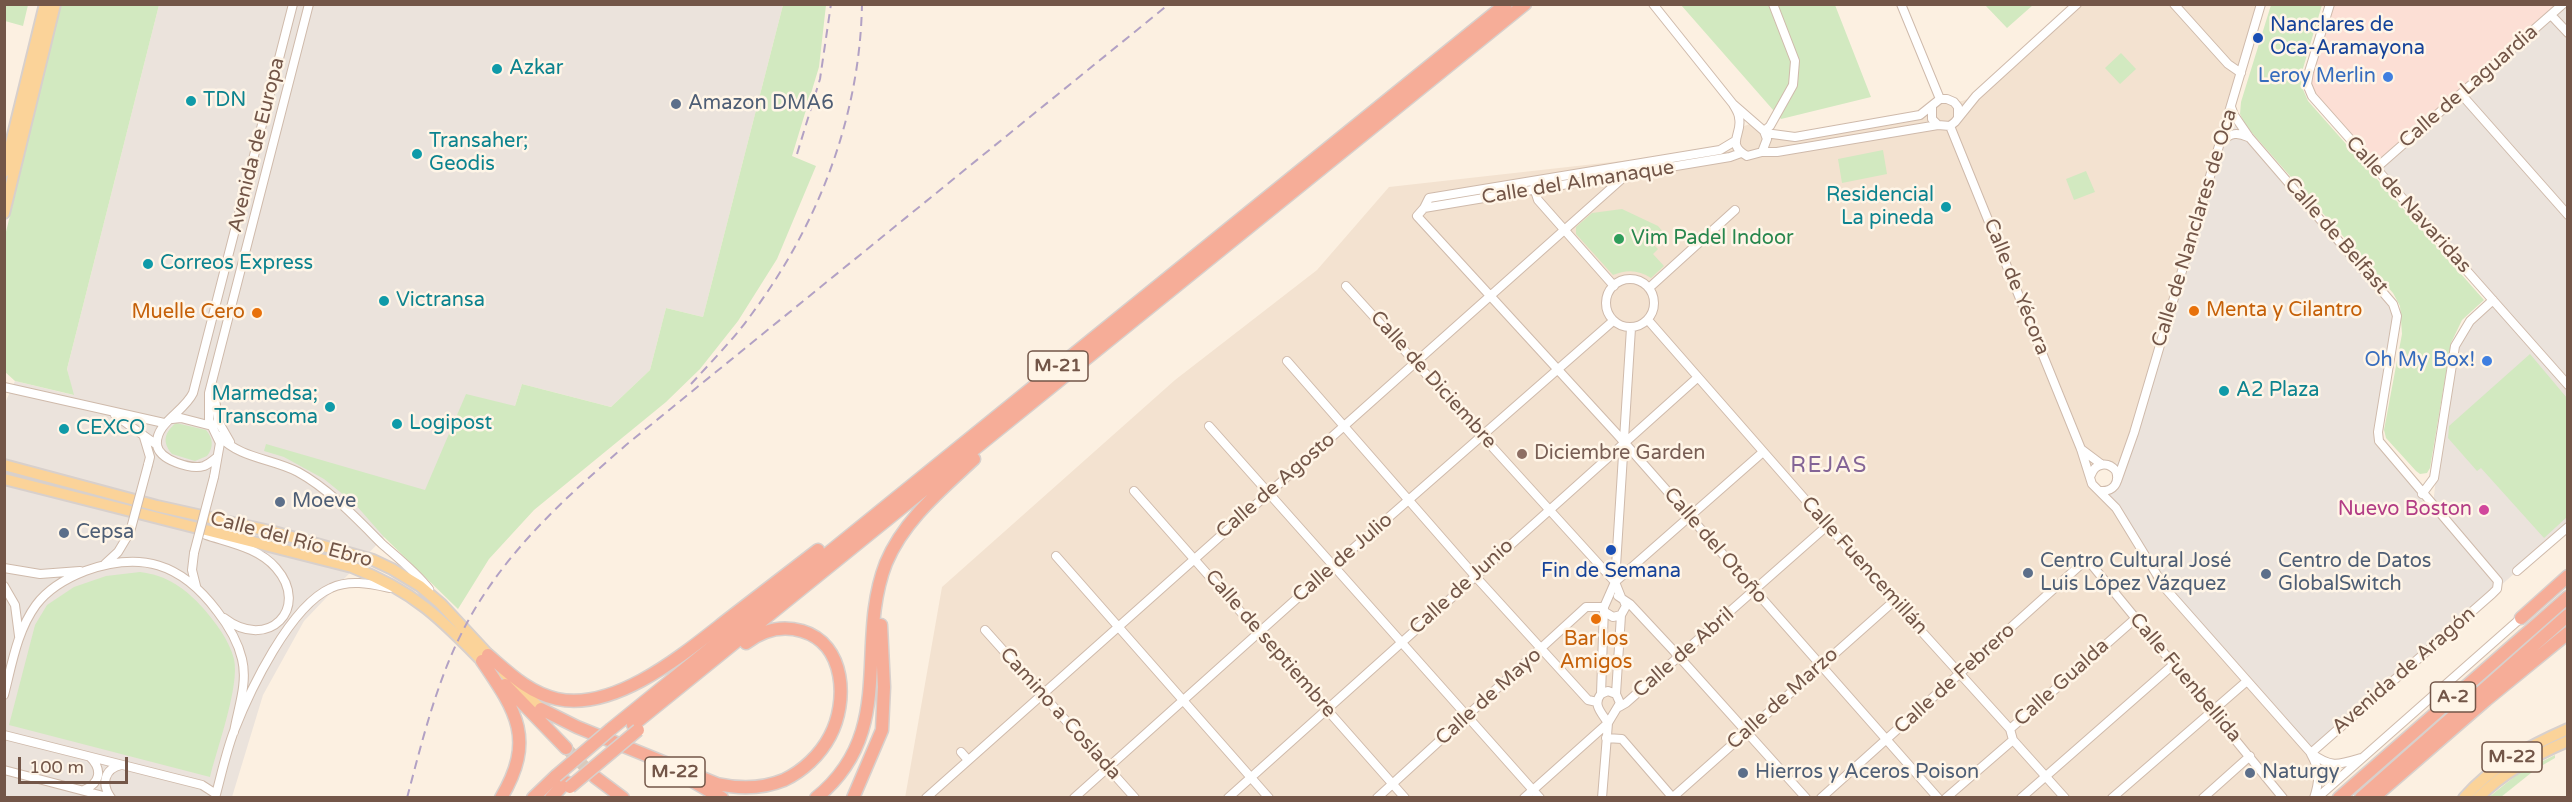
<!DOCTYPE html>
<meta charset="utf-8">
<style>
body{margin:0}
#map{position:relative;width:2572px;height:802px;overflow:hidden;background:#fcf0e1;font-family:"Varela Round",sans-serif}
canvas{display:block}
.frame{position:absolute;inset:0;border:6px solid #735648;pointer-events:none}
.scale{position:absolute;left:18px;top:757px;width:110px;height:27px;box-sizing:border-box;border:3px solid #735648;border-top:0;padding-left:8px;font-size:18px;line-height:21px;white-space:nowrap;color:#735648;-webkit-text-stroke:4px #fff5e7;paint-order:stroke}
</style>
<div id="map">
<canvas width="2572" height="802"></canvas>
<div class="frame"></div>
<div class="scale">100 m</div>
</div>
<script>
const ctx = document.querySelector('canvas').getContext('2d');
ctx.lineJoin = 'round';
function paint(path, color) { ctx.fillStyle = color; ctx.fill(path, 'evenodd'); }
function stroke(path, color, width, dash) { ctx.strokeStyle = color; ctx.lineWidth = width; ctx.lineCap = dash ? 'butt' : 'round'; ctx.setLineDash(dash || []); ctx.stroke(path); }
function write(font, color, halo, rows, align = 'center') {
  ctx.font = font + ' "Varela Round",sans-serif'; ctx.lineWidth = 5; ctx.setLineDash([]); ctx.textBaseline = 'middle'; ctx.strokeStyle = halo; ctx.fillStyle = color; for (const [text, x, y, turn = 0] of rows) {
    ctx.save(); ctx.translate(x, y); ctx.rotate((+turn || 0) * Math.PI / 180); ctx.textAlign = isNaN(turn) ? turn : align; if (halo) ctx.strokeText(text, 0, 0); ctx.fillText(text, 0, 0); ctx.restore();
  }
}
const residential = new Path2D(`
 M2077,5H2261L2128,452L2113,467L2101,464L2090,480L2311,753L2319,769L2314,797L905,798L942,587L1175,380L1317,270L1389,187L1720,150L1735,141L1737,134L1744,126L1750,124L1764,131L1796,137L1920,115L1935,103L1962,101L1976,96Z`);
const commercial = new Path2D(`
 M2330,5H2563L2375,169L2312,96L2309,72Z`);
const industrial = new Path2D(`
 M159,5H783L703,317L666,308L650,370L611,407L522,384L515,406L444,449L426,490L384,537L304,621L263,695L232,797L5,798V403L15,381L73,395L67,369Z
 M2563,5H2567V527L2311,753L2165,588L2105,491L2114,487L2113,467L2128,452L2231,107L2234,115L2386,293L2397,316L2379,441L2433,505L2441,431L2461,333L2493,300L2375,169Z`);
const green = new Path2D(`
 M4,5H28L23,26L5,21Z
 M61,5H159L67,369L74,395L15,381L4,371L5,236Z
 M783,5H826L819,67L792,156L816,166L777,259L738,321L700,369L666,402L534,510L489,559L458,609L384,537L355,504L324,479L284,457L264,451L266,444L425,490L466,394L515,406L522,384L611,407L650,370L666,308L703,317Z
 M1681,5H1835L1871,97L1781,119Z
 M1985,5H2033L2007,28Z
 M2271,5H2322L2301,75L2302,87L2308,101L2484,300L2462,320L2451,343L2430,468L2427,473L2420,474L2416,471L2386,438L2384,430L2402,334L2400,306L2393,293L2246,126L2240,114L2241,102Z
 M2121,53L2136,69L2120,84L2105,68Z
 M1883,150L1887,174L1842,183L1838,159Z
 M2086,171L2095,192L2074,200L2066,179Z
 M1622,209L1658,226L1664,233L1653,244L1658,249L1653,254L1664,266L1651,278C1639,270 1627,269 1613,275L1576,234V227L1592,213Z
 M2530,354L2567,398V517L2544,538L2481,468L2477,471L2448,438L2449,426Z
 M176,423L206,430C213,438 214,447 207,456L195,461L172,454C162,442 164,433 176,423Z
 M140,572C167,575 186,589 203,608C216,623 229,640 234,659C240,686 217,748 210,777L9,725L35,625L47,605L74,587L106,576Z
 M2555,755V758L2536,769L2501,797H2489L2519,773Z`);
const highwayTunnel = new Path2D(`
 M566,748L595,777`);
const minor = new Path2D(`
 M1653,4L1733,104L1764,131L1767,139L1762,152L1747,156C1725,144 1743,134 1739,118C1739,113 1735,108 1733,104
 M1901,4L1940,99
 M2174,4L2228,64L2241,73
 M2330,4L2309,72L2307,84L2312,96L2568,385
 M2551,15L2568,33
 M2461,94L2568,215
 M1932,107V119L1938,125L1950,126L1955,122L1976,96L2077,4
 M2231,107L2234,115L2249,137L2393,304L2397,316L2378,432L2379,441L2498,581L2497,589L2492,594L2311,753
 M1950,126L2081,449L2092,484L2116,508L2165,588L2311,753C2331,768 2338,765 2361,758
 M1764,131L1770,126L1793,85L1795,61L1773,4
 M1765,133L1795,137L1920,115L1940,99H1947L1954,102L1958,107V117
 M2222,141C2231,133 2237,132 2248,137
 M1762,152H1777L1938,125
 M1741,153L1730,157L1424,208L1417,216L1616,433L1938,798
 M2375,169L2563,4
 M1534,188L1538,200L1614,286
 M1424,208L1429,198L1720,150L1735,141
 M1606 303a24 24 0 1 1 48 0a24 24 0 1 1-48 0Z
 M1346,286L1615,582L1621,597
 M1649,288L1735,210
 M1648,320L1894,601L2010,729
 M1287,361L1475,576L1588,700L1597,702
 M4,387L164,423
 M214,391L218,421L230,442
 M115,415L157,445
 M172,419L181,418L212,426
 M1209,426L1540,798
 M219,436C241,459 271,458 298,472C329,489 357,519 382,544C398,558 416,572 429,589
 M144,437L150,457L148,465
 M2081,449L2101,464
 M216,458C212,461 209,464 204,466C191,470 159,460 157,445C155,423 184,412 193,393L293,4
 M2091,475C2095,463 2108,461 2116,471C2120,483 2113,492 2100,491
 M214,477L220,443L209,420V393L309,4
 M2117,481L2134,433L2261,4
 M1134,491L1405,798
 M2422,494L2434,478L2455,346L2470,321L2493,300
 M206,535C230,543 259,548 276,568C311,608 268,652 224,618
 M194,553L192,570L196,586
 M1056,556L1269,798
 M105,564L118,552L130,532
 M4,568L40,574L80,571
 M2517,571L2568,527
 M1615,582L1763,452
 M4,586L15,605L19,636
 M1618,596L1630,604L1672,649L1806,798
 M1605,612L1613,617L1621,615
 M985,630L1135,798
 M1601,694L1604,607L1615,582L1631,328
 M1616,694L1621,615L1626,606L1624,601
 M4,695C12,664 17,631 36,605C48,589 67,578 85,571C141,551 181,563 217,611C228,625 238,642 242,659C248,683 238,708 234,732
 M1619,707L1626,703L1828,525
 M4,735L202,785L216,794
 M1606,738L1622,739L1673,798
 M961,752L968,760
 M2311,754C2320,770 2320,780 2314,798
 M4,770L111,798
 M84,790C100,783 103,770 90,757
 M111,798C101,784 104,769 121,765
 M215,798C221,776 226,752 234,731C250,690 290,606 331,588C350,579 371,584 390,588
 M926,798L1625,176
 M1074,798L1332,567L1613,321
 M1228,798L1697,378
 M1377,798L1586,607H1604
 M1524,798L1608,723
 M1602,798L1608,723L1620,703L1616,694L1608,691L1601,694C1592,705 1602,713 1608,723
 M1672,798L1894,601
 M1821,798L2087,559L2283,798
 M1946,798L2013,740
 M2021,798L2174,664
 M2065,798L2013,740L2010,729L2136,618
 M2112,798L2247,681
 M2203,798L2250,756
 M2317,798L2521,618`);
const major = new Path2D(`
 M4,172L45,4
 M4,213L55,4
 M4,465L157,506L274,532L373,560L392,569L420,586L441,604L494,661
 M4,479L352,567C414,591 442,619 487,666
 M504,673L541,709
 M2464,798C2492,766 2529,746 2568,729
 M2478,798C2503,772 2535,755 2568,741`);
const highway = new Path2D(`
 M2521,618L2568,576
 M488,655C509,673 529,693 557,699C617,712 687,651 731,617C760,595 789,572 818,550
 M482,661C516,711 536,739 501,798
 M505,685L566,748
 M541,709L577,727L717,784C740,789 762,789 784,780C803,771 820,755 830,736C848,702 846,644 802,631C782,625 763,630 746,643
 M633,725L1525,4
 M611,729L1506,4
 M595,777L623,798
 M694,782L722,798
 M533,798L556,776
 M551,798L566,782
 M816,798C898,732 854,645 886,563C904,520 941,490 974,459
 M853,798L882,730L884,687L881,625
 M2339,798L2568,597
 M2361,798L2568,615
 M2373,798L2486,700L2568,633`);
const rail = new Path2D(`
 M797,154L820,79L831,4
 M691,384C711,362 733,340 751,315C818,225 860,117 862,4
 M407,798C423,738 438,675 468,621C507,550 566,497 626,445L1169,4`);
const minorBridge = new Path2D(`
 M130,532L148,465
 M194,553L214,477`);
const highwayBridge = new Path2D(`
 M556,776L611,729
 M570,787L638,730`);
const markers = [
 [2258,38,6,"#1a4fb4"],
 [497,69,6,"#0f9aa8"],
 [2388,77,6,"#3f7fe0"],
 [191,101,6,"#0f9aa8"],
 [676,104,6,"#5c6f8a"],
 [417,154,6,"#0f9aa8"],
 [1946,207,6,"#0f9aa8"],
 [1619,239,6,"#2e9e5b"],
 [148,264,6,"#0f9aa8"],
 [384,301,6,"#0f9aa8"],
 [2194,311,6,"#e8710a"],
 [257,313,6,"#e8710a"],
 [2487,361,6,"#3f7fe0"],
 [2224,391,6,"#0f9aa8"],
 [330,407,6,"#0f9aa8"],
 [397,424,6,"#0f9aa8"],
 [64,429,6,"#0f9aa8"],
 [1522,454,6,"#8d6e63"],
 [280,502,6,"#5c6f8a"],
 [2484,510,6,"#d1479c"],
 [64,533,6,"#5c6f8a"],
 [1611,550,6,"#1a4fb4"],
 [2028,573,6,"#5c6f8a"],
 [2266,574,6,"#5c6f8a"],
 [1596,619,6,"#e8710a"],
 [1743,773,6,"#5c6f8a"],
 [2250,773,6,"#5c6f8a"]
];
const shields = [
 [1058,366,60],
 [2453,697,45],
 [2512,757,60],
 [675,772,60]
];
const shieldNames = [
 ["M-21",1058,366],
 ["A-2",2453,697],
 ["M-22",2512,757],
 ["M-22",675,772]
];
const transitNames = [
 ["Nanclares de",2270,26],
 ["Oca-Aramayona",2270,49],
 ["Fin de Semana",1611,572,"center"]
];
const cultureNames = [
 ["Azkar",509,69],
 ["TDN",203,101],
 ["Transaher;",429,142],
 ["Geodis",429,165],
 ["Residencial",1934,196,"right"],
 ["La pineda",1934,219,"right"],
 ["Correos Express",160,264],
 ["Victransa",396,301],
 ["A2 Plaza",2236,391],
 ["Marmedsa;",318,395,"right"],
 ["Transcoma",318,418,"right"],
 ["Logipost",409,424],
 ["CEXCO",76,429]
];
const shopNames = [
 ["Leroy Merlin",2376,77],
 ["Oh My Box!",2475,361]
];
const streetNames = [
 ["Calle de Laguardia",2469,87,-41],
 ["Avenida de Europa",257,145,-76],
 ["Calle del Almanaque",1578,183,-9],
 ["Calle de Navaridas",2408,205,48],
 ["Calle de Nanclares de Oca",2195,228,-73],
 ["Calle de Belfast",2336,236,49],
 ["Calle de Yécora",2016,287,68],
 ["Calle de Diciembre",1433,380,48],
 ["Calle de Agosto",1276,486,-41],
 ["Calle del Río Ebro",291,540,15],
 ["Calle del Otoño",1715,546,49],
 ["Calle de Julio",1343,558,-41],
 ["Calle Fuencemillán",1864,566,48],
 ["Calle de Junio",1462,587,-42],
 ["Calle de septiembre",1270,644,49],
 ["Calle de Abril",1684,653,-41],
 ["Avenida de Aragón",2404,671,-41],
 ["Calle Fuenbellida",2185,678,50],
 ["Calle de Febrero",1955,679,-42],
 ["Calle Gualda",2062,683,-42],
 ["Calle de Mayo",1489,697,-42],
 ["Calle de Marzo",1783,699,-42],
 ["Camino a Coslada",1060,714,48]
];
const serviceNames = [
 ["Amazon DMA6",688,104],
 ["Moeve",292,502],
 ["Cepsa",76,533],
 ["Centro Cultural José",2040,562],
 ["Luis López Vázquez",2040,585],
 ["Centro de Datos",2278,562],
 ["GlobalSwitch",2278,585],
 ["Hierros y Aceros Poison",1755,773],
 ["Naturgy",2262,773]
];
const leisureNames = [
 ["Vim Padel Indoor",1631,239]
];
const foodNames = [
 ["Menta y Cilantro",2206,311],
 ["Muelle Cero",245,313,"right"],
 ["Bar los",1596,640,"center"],
 ["Amigos",1596,663,"center"]
];
const educationNames = [
 ["Diciembre Garden",1534,454]
];
const hotelNames = [
 ["Nuevo Boston",2472,510]
];
const quarterNames = [
 ["REJAS",1829,466]
];
paint(residential, '#f3e2d0');
paint(commercial, '#fcdfd5');
paint(industrial, '#ebe3dc');
paint(green, '#d2e9c0');
stroke(highwayTunnel, '#dacabb', 12, [12, 6]);
stroke(minor, '#cfbaab', 10);
stroke(major, '#d8d0cc', 14);
stroke(highway, '#d8d0cc', 15);
stroke(minor, '#fff', 8);
stroke(major, '#fbd399', 10);
stroke(highway, '#f6ad98', 12);
stroke(rail, '#b2a1c4', 2, [9, 6]);
stroke(minorBridge, '#cfbaab', 10, []);
stroke(highwayBridge, '#d8d0cc', 15, []);
stroke(minorBridge, '#fff', 8);
stroke(highwayBridge, '#f6ad98', 12);
for (const [x, y, r, color] of markers) { const dot = new Path2D(); dot.arc(x, y, r, 0, 2 * Math.PI); ctx.fillStyle = color; ctx.fill(dot); stroke(dot, '#fff5e7', 2); }
for (const [x, y, w] of shields) { const box = new Path2D(); box.roundRect(x - w / 2, y - 15, w, 30, 4.5); ctx.fillStyle = '#fff5e7'; ctx.fill(box); stroke(box, '#735648', 1.5); }
write('bold 18px', '#735648', null, shieldNames);
write('20px', '#164399', '#fff5e7', transitNames, 'left');
write('20px', '#0d838f', '#fff5e7', cultureNames, 'left');
write('20px', '#366cbe', '#fff5e7', shopNames, 'right');
write('20px', '#735648', '#fff5e7', streetNames);
write('20px', '#4e5e75', '#fff5e7', serviceNames, 'left');
write('20px', '#27864d', '#fff5e7', leisureNames, 'left');
write('20px', '#c56008', '#fff5e7', foodNames, 'left');
write('20px', '#785e54', '#fff5e7', educationNames, 'left');
write('20px', '#b23c85', '#fff5e7', hotelNames, 'right');
ctx.letterSpacing = '1.5px';
write('22px', '#836496', '#fff5e7', quarterNames);
ctx.letterSpacing = '0px';
</script>
